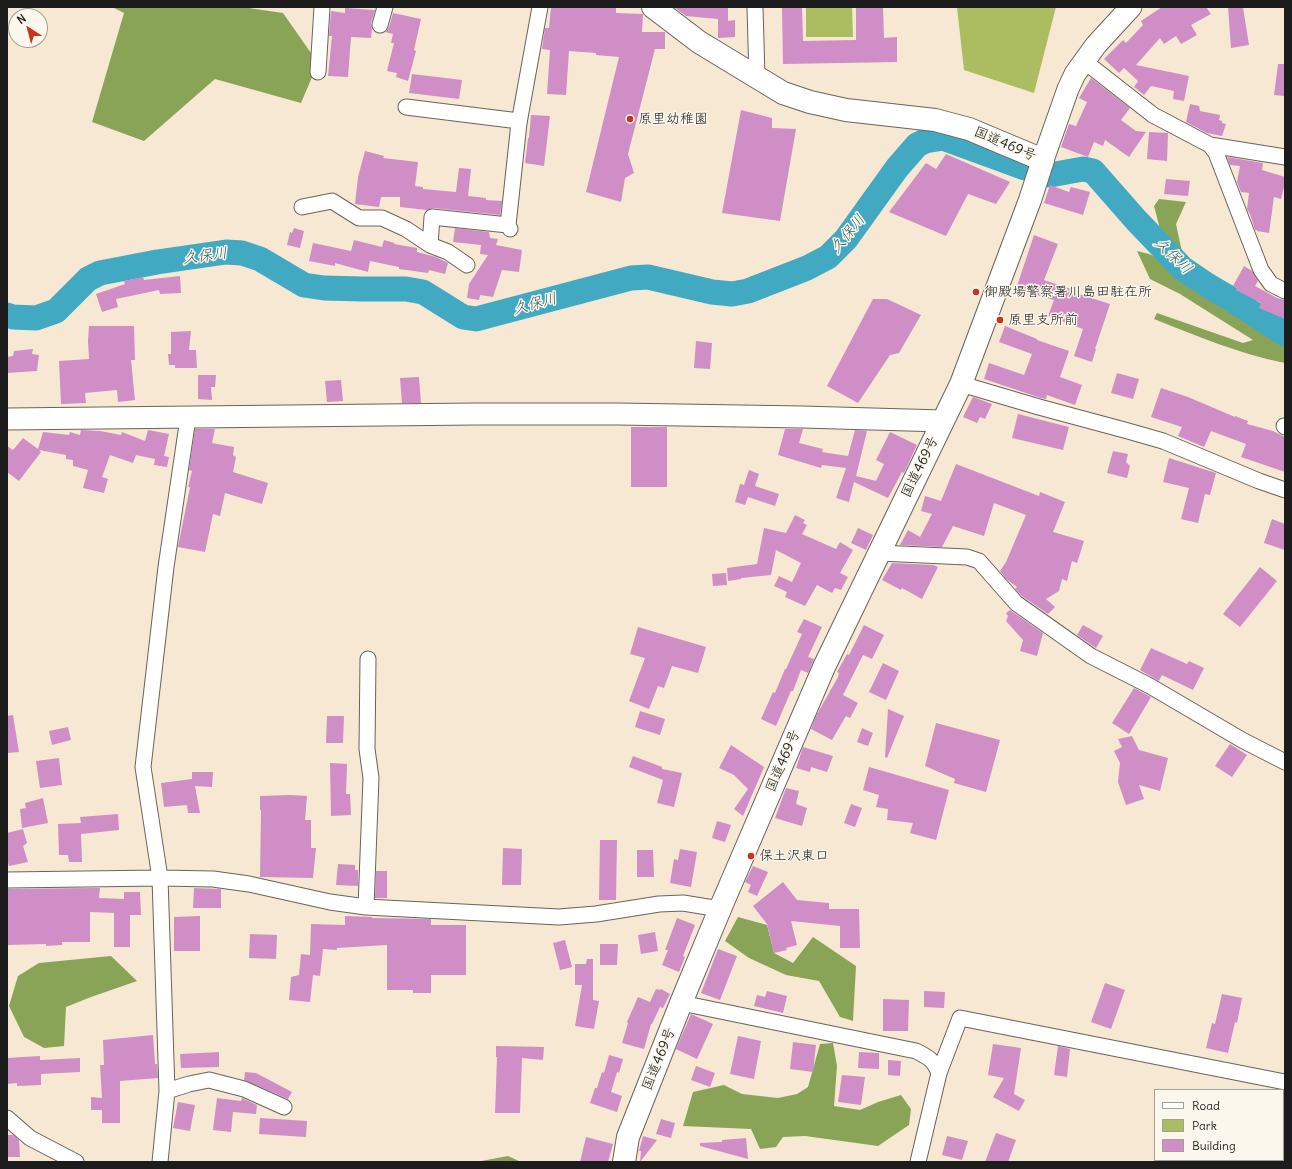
<!DOCTYPE html>
<meta charset="utf-8">
<style>
body{margin:0}
#map{position:relative;width:1292px;height:1169px;overflow:hidden;background:#f7e8d3;font-family:Delius,sans-serif}
canvas{display:block}
.frame{position:absolute;inset:0;border:8px solid #1c1c1c;pointer-events:none}
.legend{position:absolute;left:1154px;top:1089px;width:130px;height:72px;box-sizing:border-box;background:#fbf7ec;border:1px solid #a29f99;margin:0;padding:5px 7px;list-style:none;font-size:12px;color:#1c1c1c}
.legend li{display:flex;align-items:center;gap:8px;height:20px}
.legend b{width:20px;border:1px solid #a29f99}
.north{position:absolute;left:8px;top:8px;width:40px;height:40px;box-sizing:border-box;background:#fbf7ec;border:1px solid #a29f99;border-radius:50%;rotate:324deg;font-size:11px;font-weight:700;line-height:16px;text-align:center;color:#1c1c1c}
.north::after{content:'';display:block;margin:auto;width:14px;height:18px;background:#c8321e;clip-path:polygon(50% 0,100% 100%,50% 72%,0 100%)}
</style>
<div id="map">
<canvas width="1292" height="1169"></canvas>
<div class="frame"></div>
<ul class="legend">
<li><b style="height:5px;background:#fff"></b>Road</li>
<li><b style="height:11px;background:#acbd61"></b>Park</li>
<li><b style="height:11px;background:#d08ec6"></b>Building</li>
</ul>
<div class="north">N</div>
</div>
<script>
const ctx = document.querySelector('canvas').getContext('2d');
ctx.lineJoin = 'round';
function paint(path, color) { ctx.fillStyle = color; ctx.fill(path, 'evenodd'); }
function stroke(path, color, width, dash) { ctx.strokeStyle = color; ctx.lineWidth = width; ctx.lineCap = dash ? 'butt' : 'round'; ctx.setLineDash(dash || []); ctx.stroke(path); }
function write(font, color, halo, rows, align = 'center') {
  ctx.font = font + ' Delius,"Klee One",sans-serif'; ctx.lineWidth = 3; ctx.setLineDash([]); ctx.textBaseline = 'middle'; ctx.strokeStyle = halo; ctx.fillStyle = color; for (const [text, x, y, turn = 0] of rows) {
    ctx.save(); ctx.translate(x, y); ctx.rotate((+turn || 0) * Math.PI / 180); ctx.textAlign = isNaN(turn) ? turn : align; if (halo) ctx.strokeText(text, 0, 0); ctx.fillText(text, 0, 0); ctx.restore();
  }
}
const green = new Path2D(`
 M806,7H852L853,37H806Z
 M957,7H1056L1034,93L964,70Z`);
const forest = new Path2D(`
 M112,7H242L283,13L318,63L301,103L215,79L144,141L92,122L124,13Z
 M1159,199L1186,202L1176,224L1188,279L1205,291L1285,342V363C1239,354 1197,336 1154,319L1157,313L1243,343L1253,340L1180,294L1150,279L1137,251L1149,254L1163,260L1160,229L1154,206Z
 M738,917L767,925L774,953L793,963L813,937L856,966L853,1021L840,1017L819,981L786,975L749,958L725,941Z
 M111,956L137,981L91,997L66,1007L64,1046L44,1048L24,1037L9,1006L18,976L39,963Z
 M833,1043L837,1066L834,1106L860,1110L878,1102L901,1095L911,1109L909,1125L878,1146L805,1136L783,1137L776,1147L760,1149L751,1129L683,1126L693,1092L724,1085L742,1094L778,1098L797,1094L808,1087L820,1044Z
 M508,1156L521,1162H476Z`);
const river = new Path2D(`
 M1050,175L1083,169L1093,171L1136,220L1182,268L1207,285L1231,299L1285,334
 M7,315L13,317L36,318L56,311L88,279L100,273L157,262L226,252L242,253L260,259L304,285L324,288L362,289H406L423,292L463,317L476,319L631,278L648,277L712,292L732,294L748,291L807,268L828,257L846,239L897,168L917,145L925,141L943,138L1025,168`);
const building = new Path2D(`
 M551,7H616V13L643,14L642,32H665V49H655L628,154L634,173L625,178L621,202L586,192L619,57L596,55V53L569,51L566,95L547,94L550,50L542,49L545,28H549Z
 M674,7H728V21L735,20V37L718,38V19L686,16Z
 M782,7H802L803,41L856,40V7H883L884,38L897,37V62L783,64Z
 M1162,7H1206L1211,14L1191,25L1197,35L1181,44L1176,36L1164,44L1160,38L1136,65L1189,76L1184,101L1173,99L1174,91L1151,86L1144,95L1134,87L1138,81L1124,68L1119,73L1104,59L1123,40L1126,43L1143,25L1141,21Z
 M1228,7H1243L1249,45L1231,48Z
 M345,8L375,10L371,23L372,29L371,38L351,37L348,77L328,76L332,36H329L331,11L345,13Z
 M393,13L421,19L414,50L416,51L408,81L396,77L397,73L387,71L394,43H391L393,34L385,32L389,27Z
 M1278,64H1285V96L1274,95Z
 M412,74L462,80L459,99L409,93Z
 M1091,78L1130,108L1121,120L1136,131L1146,132L1129,157L1105,140L1103,146L1094,142L1088,157L1061,147L1069,124L1076,126L1087,102L1079,98Z
 M1190,104L1199,106L1200,111L1220,115L1219,120L1222,121V123L1226,124L1222,136L1207,133L1186,122Z
 M741,110L772,118V128L796,129L780,221L722,213Z
 M531,115L550,116L544,166L525,163L528,138H529Z
 M1149,132L1168,133L1167,161L1147,159Z
 M365,151L384,156L383,158L418,162L415,186L423,187V189L456,192L459,168L471,169L468,196L486,198V200L502,201L500,215L433,208L427,210L400,207V197H381L379,207L355,204L358,177Z
 M946,154L1010,182L996,204L968,194L946,236L889,212L926,163L936,169Z
 M1227,157L1263,163L1262,170L1285,177V183L1281,199L1274,197L1269,233L1257,231V230H1255L1250,214L1247,209L1249,193L1241,192L1237,182L1240,166L1230,165Z
 M1166,179L1190,181L1188,196L1164,194Z
 M1050,185L1069,192L1071,187L1090,192L1083,215L1044,203Z
 M294,228L304,231L300,248L287,245L290,232L292,233Z
 M455,228L489,232L490,238L498,239L496,245L522,250L519,272L502,270L493,297L480,295L479,300L467,298L469,284L488,255L480,254L481,245L453,242Z
 M1034,235L1058,244L1044,280L1077,291L1076,293L1110,304L1095,349H1096L1092,362L1074,356L1083,329L1048,316L1054,300L1016,289Z
 M354,240L382,247L384,240L395,243L394,244L417,248V252L436,257L448,263L445,274L429,270L428,273L399,269V267L370,261L368,272L335,263V266L309,261L313,243L351,251Z
 M1244,266L1252,271L1258,281L1255,286L1277,298L1285,300V319L1259,308L1261,303L1236,290L1237,288L1233,286Z
 M180,276L181,293L160,294L159,290L116,299L118,307L102,312L96,294L125,284L124,281L143,277L144,280Z
 M873,299H887L921,315L899,353L890,355L858,403L827,386Z
 M89,326H134L135,360H131L135,400L118,402L117,390L85,393L86,403L61,404L59,361L89,359L88,341Z
 M1005,326L1037,339V340L1069,351L1060,377L1082,385L1075,405L1047,395L1046,399L1041,398L984,379L989,363L1024,375L1032,354L999,342Z
 M191,331L189,350H196L197,368H175V365H169L168,354H171V332Z
 M696,341L712,343L710,369L694,368Z
 M33,349L32,354L39,355L37,371L7,373V357L13,356L14,351Z
 M1117,373L1139,379L1133,399L1111,393Z
 M198,375H216L215,387H211L212,400L198,399Z
 M419,377L421,403H402L400,378Z
 M341,380L343,401L327,402L325,381Z
 M1161,388L1188,397L1235,417V416L1248,421L1247,424L1273,431L1285,437V472L1241,457L1246,444L1211,431L1204,447L1178,436L1182,427L1151,417Z
 M973,397L992,404L985,419L980,417L977,423L963,417Z
 M1018,414L1069,427L1063,450L1012,438Z
 M631,427H667V487H631Z
 M195,429H215L212,443L234,447L233,455L236,457L233,472L268,483L262,504L225,493L220,516L213,514L205,552L178,547L190,487H188L192,471L189,470Z
 M785,429H803L799,443L823,449L822,452L848,456L855,430L867,431L856,476L876,481L884,464L876,460L890,432L917,445L904,473L902,472L888,498L854,482L849,502L836,498L846,468L822,465L821,468L778,455Z
 M81,430L100,431L121,435L122,432L145,441L148,430L169,434L164,456L169,457L167,467L154,465L155,459L136,455L133,463L110,455L102,477L108,479L104,493L83,488L88,470L73,466V460L66,459V455L39,450L41,452L19,481L7,472V446L13,450L23,438L38,449L43,432L69,435L70,432L80,435Z
 M1113,451L1128,454L1126,462L1130,466L1127,478L1107,473Z
 M1169,458L1216,473L1210,495L1205,494L1198,523L1181,519L1189,488L1163,482Z
 M956,464L1039,496L1040,492L1065,502L1053,532L1084,541L1077,563L1072,561L1067,581L1062,579L1059,591L1046,599L1055,607L1048,614L1022,596L1015,589L1017,587L1006,579L1000,571L1006,562L1026,515L994,503L984,536L953,526L942,547L900,545L908,530L920,537L932,514L921,511L925,496L941,501Z
 M749,470L759,474L755,486L779,494L775,506L748,497L745,505L735,502L740,484L744,485Z
 M795,515L805,520L803,523L807,525L802,534L836,549L840,542L853,550L840,573L848,577L841,590L835,588L832,593L817,585L805,606L785,597L787,592L774,586L779,576L792,582L801,563L776,550L771,575L741,578V579L728,581L727,568L757,564L764,528L786,533Z
 M1272,519L1285,524V550L1264,543Z
 M858,528L873,535L866,550L851,543Z
 M892,563L934,565L938,567L922,599L902,588L901,590L882,580Z
 M1260,567L1277,581L1240,627L1223,614Z
 M726,573L727,585L713,586L712,574Z
 M1010,610L1043,633L1037,656L1020,651L1023,640L1006,621L1008,616L1006,613Z
 M804,619L822,627L808,657L814,659L808,673L801,670L793,691H791L776,726L761,719L773,692L775,693L785,669H786L802,634L797,632Z
 M864,625L884,635L872,659L863,655L843,695L858,703L850,718L846,716L832,740L811,729L816,716L838,677L839,673L837,672L847,654L849,655Z
 M1083,625L1103,636L1096,648L1077,635Z
 M638,627L706,647L698,673L672,666L664,688L658,686L649,709L629,701L645,658L630,654Z
 M1151,648L1187,664L1189,661L1204,668L1193,690L1162,675L1159,681L1140,670Z
 M883,663L899,671L886,700L869,692Z
 M1134,688L1151,697L1129,734L1112,723Z
 M888,709L904,716L887,758L885,757Z
 M640,711L665,719L660,735L635,727Z
 M13,715L19,752L7,753V716Z
 M327,716H344L343,743H326Z
 M936,723L1000,740L986,792L954,783L955,779L925,766Z
 M68,727L71,740L52,745L49,731Z
 M862,728L873,733L868,746L857,742Z
 M1132,736L1139,750L1168,758L1160,791L1139,785L1144,799L1126,805L1118,782L1120,763L1114,751L1122,747L1118,739Z
 M1230,744L1247,755L1232,777L1215,766Z
 M731,745L764,767L743,816L734,809L748,789L734,775L719,768Z
 M803,747L833,756L827,772L811,767L810,772L796,768Z
 M633,756L662,767V769L682,773L674,807L657,803L663,780L629,767Z
 M59,758L62,785L40,788L36,761Z
 M330,763L347,764L346,794H350L351,815L331,816Z
 M869,767L949,790L936,840L910,833L913,823L887,820L888,809L876,807L879,795L863,790Z
 M192,772H213L212,787L195,786L200,813H188L187,805L164,807L161,783L192,779Z
 M786,788L799,791L796,804L807,808L802,826L775,818Z
 M290,795L307,796L305,820H311V848H316L313,878L260,877L261,810H260V796Z
 M43,798L48,823L22,828L20,809L26,808L25,803Z
 M851,804L862,808L855,827L844,823Z
 M118,814L119,830L81,834L82,862H69L68,855H59L58,824L81,823L80,817Z
 M717,821L731,825L725,842L712,838Z
 M23,829L27,843L23,846L28,862L9,866L7,859V833Z
 M600,840H617L616,900H599Z
 M503,848L522,849L521,885H502Z
 M680,849L697,852L691,887L670,883L674,859L678,860Z
 M637,850H653L654,877H637Z
 M338,864L355,865V870H358V886L336,885Z
 M753,866L768,872L757,896L748,892L751,885L745,882Z
 M376,871H387V898H375Z
 M783,882L797,900L829,903V909H859L860,948H840V926L791,921L797,945L786,948L787,950L774,953L767,924L753,906Z
 M90,888H100L99,898L124,899V892H140L141,915H130V947H114V913L90,912V942H62V945L46,946V944L7,945V889Z
 M194,888L221,889V908H193Z
 M200,916V951H174V917Z
 M345,916L372,917V918L431,919V925H466V975H431V993H413V990H387V945L337,948V950L323,949L320,976L313,975L310,1002L289,1000L291,977L299,975L301,954L310,955L311,924L345,925Z
 M677,918L695,925L683,956L685,957L679,972L662,965L668,950H665Z
 M655,932L658,951L641,954L638,935Z
 M250,934L277,935L276,959L249,958Z
 M565,940L572,967L560,970L553,943Z
 M600,944H618L617,965H600Z
 M718,949L737,956L720,1000L701,993Z
 M587,959H593V1000L599,1001L594,1029L575,1026L582,985H575V964H586Z
 M1105,983L1125,990L1111,1029L1091,1022Z
 M656,989L660,990L661,989L670,994L663,1008L660,1007L652,1024H651L644,1049L622,1043L628,1023L627,1022L638,997L650,1002Z
 M767,991L787,996L783,1013L754,1006L757,995L765,997Z
 M924,991L945,992L944,1008L924,1007Z
 M1222,994L1242,998L1237,1023L1235,1022L1228,1053L1206,1048L1212,1023L1215,1024Z
 M883,999L909,1000L908,1031H883Z
 M691,1014L713,1024L697,1059L676,1049Z
 M153,1035L155,1064H157L158,1078L120,1081V1123H102V1110H91V1097L102,1098L100,1065H104L103,1040Z
 M738,1036L761,1041L754,1079L730,1074Z
 M793,1042L816,1045L813,1072L790,1069Z
 M993,1044L1021,1048L1014,1094L1025,1100L1019,1111L993,1097L1004,1078L988,1075Z
 M496,1046L544,1047L543,1060L522,1058L520,1113H495L497,1057H496Z
 M1058,1046L1070,1049L1067,1077L1054,1075Z
 M219,1052V1067L181,1068L180,1054Z
 M859,1052L879,1053V1069L858,1068Z
 M609,1055L623,1059L619,1073L617,1072L611,1092L622,1096L617,1112L590,1103L595,1088H597L602,1072L604,1073Z
 M40,1056V1060L80,1058V1072L41,1074V1085L17,1086V1083L7,1084V1058Z
 M888,1060L901,1061L900,1076L888,1075Z
 M696,1066L715,1073L710,1087L691,1080Z
 M245,1072L256,1073L292,1092L288,1099L244,1080Z
 M842,1075L865,1077L861,1105L838,1102Z
 M217,1098L241,1101L242,1098L257,1105L256,1114L233,1112L231,1132L213,1130Z
 M178,1102L195,1105L190,1131L173,1128Z
 M260,1118L307,1121L306,1137L259,1134Z
 M661,1119L675,1123L671,1138L656,1134Z
 M996,1133L1016,1140L1008,1162H985Z
 M7,1135H13L19,1140L20,1157H7Z
 M643,1136L657,1140L640,1162L641,1151H639Z
 M947,1136L968,1141L962,1160L942,1155Z
 M586,1137L613,1144L608,1162H580Z
 M746,1138L748,1159L700,1146V1143L722,1142V1140Z`);
const street = new Path2D(`
 M755,7L757,78
 M380,25L385,7
 M1084,61L1153,115L1210,145L1216,153L1261,270L1271,284L1285,291
 M318,72L322,7
 M406,107L519,121
 M1210,145L1285,157
 M302,207L332,201L359,218H382L406,229L430,245L432,217L508,225
 M510,229L508,225L519,123L540,7
 M430,245L448,252L467,265
 M961,384L1039,407L1128,431L1163,441L1259,481L1285,490
 M1284,426L1285,427
 M879,553L967,557L979,561L1016,603L1091,656L1150,686L1242,740L1285,762
 M7,880L160,878L213,879L249,884L330,902L366,907L559,917L596,914L659,904L683,903L720,909
 M366,907L371,778L367,749L368,659
 M681,1003L916,1051C928,1057 934,1060 939,1073L918,1162
 M939,1073L960,1018L1285,1082
 M167,1091L189,1084L209,1080L244,1089L284,1107
 M7,1118L30,1138L76,1162
 M160,1162L167,1091L160,878L143,767L166,567L188,418`);
const secondary = new Path2D(`
 M1043,160L1068,89L1075,74L1096,45L1131,7
 M7,419L476,414H618L802,417L943,421`);
const highway = new Path2D(`
 M624,1162L628,1137L681,1003L720,909L824,667L961,384L1030,200L1043,160L969,129L935,120L846,110L810,102L783,93L699,42L653,7`);
const markers = [
 [630,119,4,"#c8321e"],
 [976,292,4,"#c8321e"],
 [1000,320,4,"#c8321e"],
 [751,856,4,"#c8321e"]
];
const poiNames = [
 ["原里幼稚園",638,119],
 ["御殿場警察署川島田駐在所",984,292],
 ["原里支所前",1008,320],
 ["保土沢東口",759,856]
];
const streetNames = [
 ["国道469号",1005,144,23],
 ["国道469号",920,467,-64],
 ["国道469号",783,761,-67],
 ["国道469号",659,1059,-68]
];
const waterNames = [
 ["久保川",848,234,-50],
 ["久保川",205,256,-7],
 ["久保川",1173,256,44],
 ["久保川",535,304,-15]
];
paint(green, '#acbd61');
paint(forest, '#89a457');
stroke(river, '#42a9c2', 25);
paint(building, '#d08ec6');
stroke(street, '#69635c', 17);
stroke(secondary, '#69635c', 23);
stroke(highway, '#69635c', 24);
stroke(street, '#fff', 15);
stroke(secondary, '#fff', 21);
stroke(highway, '#fff', 22);
for (const [x, y, r, color] of markers) { const dot = new Path2D(); dot.arc(x, y, r, 0, 2 * Math.PI); ctx.fillStyle = color; ctx.fill(dot); stroke(dot, '#fbf7ec', 1.5); }
write('14px', '#1c1c1c', '#fbf7ec', poiNames, 'left');
write('14px', '#1c1c1c', '#fbf7ec', streetNames);
write('italic 15px', '#2d5b67', '#fbf7ec', waterNames);
</script>
